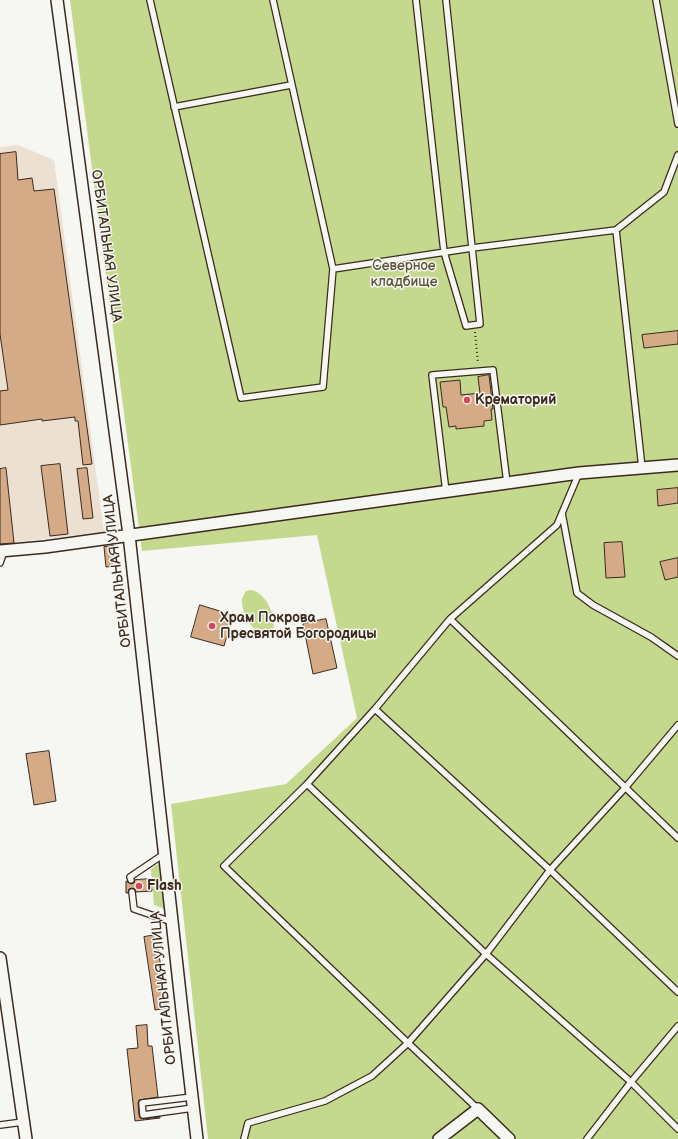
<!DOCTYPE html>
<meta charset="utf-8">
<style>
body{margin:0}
canvas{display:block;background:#f6f6f2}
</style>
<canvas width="678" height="1139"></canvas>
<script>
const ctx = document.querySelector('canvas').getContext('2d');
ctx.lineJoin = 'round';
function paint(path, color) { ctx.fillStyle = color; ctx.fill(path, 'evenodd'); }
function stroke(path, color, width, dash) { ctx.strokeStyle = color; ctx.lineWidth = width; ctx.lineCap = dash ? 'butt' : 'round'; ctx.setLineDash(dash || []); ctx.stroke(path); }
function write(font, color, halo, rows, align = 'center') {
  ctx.font = font + ' "Balsamiq Sans",sans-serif'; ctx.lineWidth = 3; ctx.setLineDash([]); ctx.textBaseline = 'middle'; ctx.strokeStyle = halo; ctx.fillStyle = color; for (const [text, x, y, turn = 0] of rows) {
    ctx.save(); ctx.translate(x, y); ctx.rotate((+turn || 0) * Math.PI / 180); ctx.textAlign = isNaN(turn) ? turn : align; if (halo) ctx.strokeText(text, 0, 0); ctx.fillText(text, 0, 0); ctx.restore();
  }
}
const built = new Path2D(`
 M18,145L54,160L104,532L0,544V147Z`);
const green = new Path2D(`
 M70,0H678V1139H208L171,804L286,784L357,718L317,535L142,551Z
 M251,590C264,592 273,610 274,622C274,625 273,629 272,632L266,636C254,635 241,612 242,600C242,597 245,593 246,591Z
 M163,863L168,910L154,905L151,869L156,865Z`);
const building = new Path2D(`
 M16,152L18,180L32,178L34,191L54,189L92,464L83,465L78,421H75V417L42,421V419L0,425V391L8,390L0,334V154Z
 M678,331V344L644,348L642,335Z
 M489,375L493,409H491L492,420L484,421V426L456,429V426L449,427L446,407H443L440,382L460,380L461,395L480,393L478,377Z
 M60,464L68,534L50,536L41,466Z
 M6,468L14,543L0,544V469Z
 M87,468L93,518L83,519L77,469Z
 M678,488V503L658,506L657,490Z
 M622,542L625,577L606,578L604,543Z
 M114,546L116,566L106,567L104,547Z
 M678,558V577L665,580L660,562Z
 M200,605L233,615L224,646L191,637Z
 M326,619L337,668L313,674L303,624Z
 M49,751L56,801L34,805L26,754Z
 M151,879L152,891L136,892L135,889L132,888L129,889L128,893H126V881L131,884L134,883L135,880Z
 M156,935L167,1008L155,1010L144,937Z
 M147,1025L148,1046H152L158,1097L139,1100L138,1103L139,1115L140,1118L143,1119L160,1117V1118L135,1121L127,1049L138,1048L136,1026Z`);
const path = new Path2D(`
 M475,332L478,363`);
const service = new Path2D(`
 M150,0L241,398L323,387L333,269L273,0
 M416,0L444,252L466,326L480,324L446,0
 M656,0L678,124
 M174,107L291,85
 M333,269L472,248L616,230
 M642,468L616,230L664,192L678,155
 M446,492L432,375L493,370L507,483
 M562,513L577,593L593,605L651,637L678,656
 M0,563L4,551
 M450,619L678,838
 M375,709L550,870L678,992
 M307,784L486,954L631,1082L678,1129
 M131,880L130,877L164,854
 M132,892L134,909L172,922
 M192,1097L142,1103L143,1115L193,1108
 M478,1109L408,1043L224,866L307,784L375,709L450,619L557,525L579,473
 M0,1125L23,1122
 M244,1139L248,1123L325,1101L372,1076L408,1043L486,954L550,870L625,788L678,725
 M587,1139L631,1082L678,1026`);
const minor = new Path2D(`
 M57,0L129,535L182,1011L197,1139
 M0,551L45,547L579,473L678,465
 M0,958L26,1139
 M439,1139L478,1109L509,1139`);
const markers = [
 [467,400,4,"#d1495b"],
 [212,626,4,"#d1495b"],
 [139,886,4,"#d1495b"]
];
const streetNames = [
 ["ОРБИТАЛЬНАЯ УЛИЦА",106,246,82],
 ["ОРБИТАЛЬНАЯ УЛИЦА",118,571,-97],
 ["ОРБИТАЛЬНАЯ УЛИЦА",164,988,-96]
];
const parkNames = [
 ["Северное",404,266],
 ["кладбище",404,282]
];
const poiNames = [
 ["Крематорий",475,400],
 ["Храм Покрова",220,618],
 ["Пресвятой Богородицы",220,634],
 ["Flash",147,886]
];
paint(built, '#ece0d2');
paint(green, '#c5d98e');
paint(building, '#d5ab87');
stroke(building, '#3b2a1e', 1);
stroke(service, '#3b2a1e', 8);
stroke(minor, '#3b2a1e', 14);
stroke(path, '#3b2a1e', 2, [1, 3]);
stroke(service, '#f6f6f2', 5.5);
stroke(minor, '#f6f6f2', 11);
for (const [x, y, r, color] of markers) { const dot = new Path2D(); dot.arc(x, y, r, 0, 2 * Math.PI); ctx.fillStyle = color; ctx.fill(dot); stroke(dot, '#f6f6f2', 1.5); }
write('14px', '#3b2a1e', '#f6f6f2', streetNames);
write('14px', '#5e563a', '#f6f6f2', parkNames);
write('bold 14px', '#3b2a1e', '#f6f6f2', poiNames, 'left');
</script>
